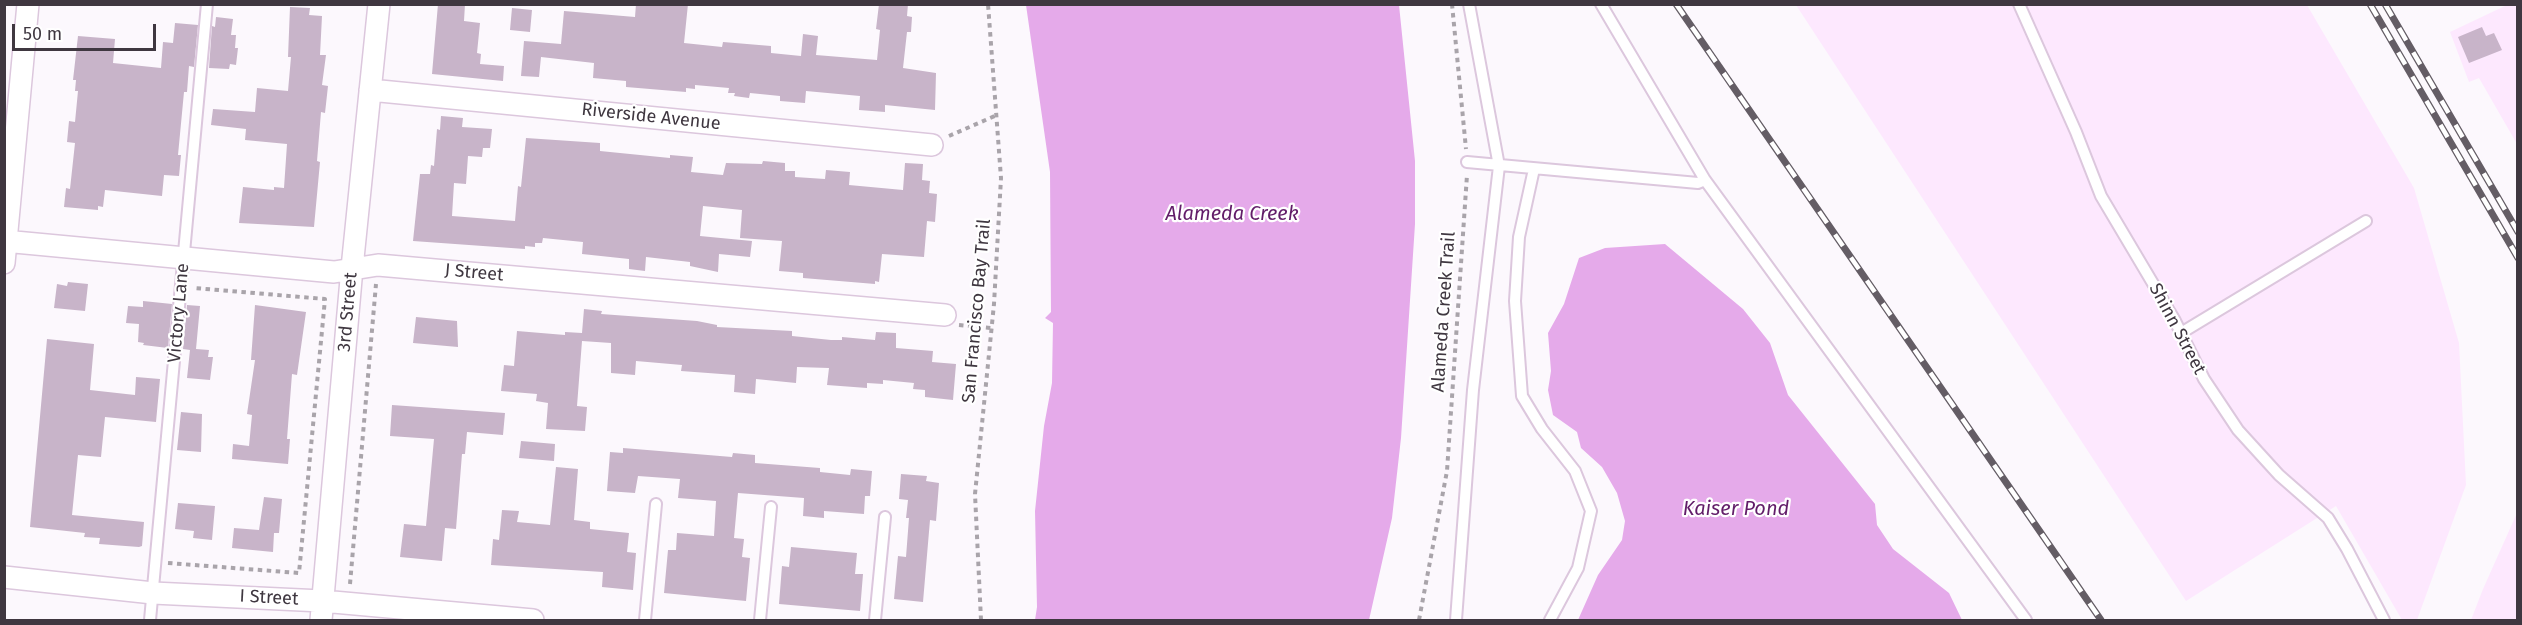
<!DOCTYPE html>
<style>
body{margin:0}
#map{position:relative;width:2522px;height:625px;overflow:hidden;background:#fcf8fd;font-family:"Fira Sans",sans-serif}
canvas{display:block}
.frame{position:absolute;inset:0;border:6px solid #3f3740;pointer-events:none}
.scale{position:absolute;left:12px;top:24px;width:144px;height:27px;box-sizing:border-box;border:3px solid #3f3740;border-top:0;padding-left:8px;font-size:18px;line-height:21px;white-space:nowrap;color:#3f3740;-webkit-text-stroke:4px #fff;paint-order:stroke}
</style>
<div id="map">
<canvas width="2522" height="625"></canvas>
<div class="frame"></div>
<div class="scale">50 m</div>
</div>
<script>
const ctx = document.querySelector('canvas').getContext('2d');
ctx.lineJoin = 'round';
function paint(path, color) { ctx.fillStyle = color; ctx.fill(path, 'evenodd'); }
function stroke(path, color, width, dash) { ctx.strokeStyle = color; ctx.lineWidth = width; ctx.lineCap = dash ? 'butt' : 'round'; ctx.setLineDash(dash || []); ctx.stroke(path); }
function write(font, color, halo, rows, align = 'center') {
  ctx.font = font + ' "Fira Sans",sans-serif'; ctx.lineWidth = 4.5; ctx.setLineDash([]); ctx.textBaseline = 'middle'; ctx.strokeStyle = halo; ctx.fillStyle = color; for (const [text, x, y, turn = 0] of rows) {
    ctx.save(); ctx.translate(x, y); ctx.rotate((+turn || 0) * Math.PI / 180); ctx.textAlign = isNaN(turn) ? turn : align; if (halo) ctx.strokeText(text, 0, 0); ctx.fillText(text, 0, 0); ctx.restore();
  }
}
const built = new Path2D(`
 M1796,5H2307L2414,188L2459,343L2466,485L2417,620H2402L2336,506L2186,601Z
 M2507,5H2517V144L2479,78L2469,82L2450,32Z
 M2517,513V620H2471L2483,589Z`);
const water = new Path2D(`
 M1026,5H1399L1415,161V224L1401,438L1392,518L1369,620H1035L1037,607L1035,511L1044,426L1052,383L1053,323L1045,318L1051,312L1050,172Z
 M1665,244L1743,309L1770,343L1788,395L1875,504L1877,525L1893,549L1949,593L1962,620H1578L1598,575L1622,540L1625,521L1617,493L1602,467L1581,448L1577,432L1553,415L1548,390L1551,371L1548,333L1564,304L1579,258L1605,248Z`);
const building = new Path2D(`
 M438,4H465L464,21L480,23L477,53L481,54L480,64L504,66L503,81L432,74Z
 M636,4H688L684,43L722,47L723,42L771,46V53L801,56L803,34L818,36L816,55L877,60L880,30L876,29L879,4H908L907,16L912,17L911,32H907L903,68L936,73L935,110L885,105V112L859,110L860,96L806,91L805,103L780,101V96L750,93L749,98L734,96L735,93H728L729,88L695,85V89L686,88V92L626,87V81L593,78L594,63L541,57L539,77L521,76L524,41L561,44L564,11L635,17Z
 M290,7L310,8L309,15L322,16L320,55H326L322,85L328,86L325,113L321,112L317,161L320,162L314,227L239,223L243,187L274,190V187L284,188L287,144L245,140L246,129L211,125L213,109L255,112L257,88L288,91L291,57H288Z
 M512,8L532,10L530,32L510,30Z
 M216,17L233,19L231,35H236L235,48H238L236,65L230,64L229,69L209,68L212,26L215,27Z
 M175,23L198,25L194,67L189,66L187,92H184L178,155H181L179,176L164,175L162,196L105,190L103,207L98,206V210L64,207L66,188L70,189L75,143L67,142L69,121L75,122L78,91H75L76,80H73L78,36L115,39L113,63L161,68L163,42L173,43Z
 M2482,27L2486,36L2494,33L2502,50L2469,63L2458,37Z
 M441,116L463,118L462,127L492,129L490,148H483L482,157L468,156L466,184L454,183L452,216L515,221L518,186L521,187L526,138L600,143V151L670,158V155L693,157L691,172L723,175L726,163L762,164L763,161L785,163V171H795V177L825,179L826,170L850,172L849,185L903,190L905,163L923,164L922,180L930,181L929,193L937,194L935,222L927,221L924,257L882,254L879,282L875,281V284L803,278V273L779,271L782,241L740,238L742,210L703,206L700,236L752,241L750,257L719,254L718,272L690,266V262L646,257L645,271L629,269V259L582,254L583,242L543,238L542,243H535V247L525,246V249L413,241L420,174H430L431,165L434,166L437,129L440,130Z
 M68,282L88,284L85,311L54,308L57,284L67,286Z
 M143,301L172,304L168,348L143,345L144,343L138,342L139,324L126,323L128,306L143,307Z
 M187,305L200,306L196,349L209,350L208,357H213L210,380L187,378L190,350L183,349Z
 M255,305L306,312L297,375L292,374L287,439H290L288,464L232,459L233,444L249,446L252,415L247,414L255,360H251Z
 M584,309L602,311L601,314L697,321L717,325V327L792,331V336L831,340H842V337L875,340L876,332L896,333V348L933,351L932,362L956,364L953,400L925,397V390L913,389L914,383L883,380V384L867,383V388L827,385L829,368L797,367L796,383L756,379L755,394L734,392L735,375L681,371L682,365L636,361L635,375L611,373V343L582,341L577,406L587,407L585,431L546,429L548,403L536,401L537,394L501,391L504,365L514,366L517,331L565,335V332L582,333Z
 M416,317L457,321L458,347L413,343Z
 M47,339L94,344L90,390L135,395L136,377L160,379L156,422L105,417L101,457L78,455L72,515L144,522L142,546L139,547L99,544L100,538L84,537L85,533L30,527Z
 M392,405L505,413L503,435L467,432L465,454H462L456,529L445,528L442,561L400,557L404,524L426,526L434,439L390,436Z
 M181,412L202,414L201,452L177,450Z
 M521,441L555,444L554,461L519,458Z
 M623,448L732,457L733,453L755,455V463L820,468V472L850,475L851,469L872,471L870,496H865L864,514L824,511V518L803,516L804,498L738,493L734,538L744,539L742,557L750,558L746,601L664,593L668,550H676L677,533L714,536L716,501L678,498L680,479L638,476L635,493L607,491L610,452L623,453Z
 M556,467L578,469L574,520L590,522V529L629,533L627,552L636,553L633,590L602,587L603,572L491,565L493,539L499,540L502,510L519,511L517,522L550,525Z
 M901,474L927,476L926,481L939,483L936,521L930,520L923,602L894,599L898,556L906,557L909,518H906L908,500L899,499Z
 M264,497L282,499L279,533H274L273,552L232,548L234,528L259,530Z
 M178,503L215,506L212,540L193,538L194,531L175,529Z
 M791,547L857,553L855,574H863L860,611L779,604L782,566L789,567Z`);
const path = new Path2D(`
 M1452,4L1466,149
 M949,136L997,115
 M959,325L991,328
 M168,563L299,573L325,299L194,288
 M350,584L376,284
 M981,620L975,494L994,304L1001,178L988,4
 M1419,620L1447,471L1467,175`);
const lane = new Path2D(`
 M1601,4L1705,180L2026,620
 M2019,4L2076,132L2101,196L2174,319L2204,379L2238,430L2279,475L2328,518L2347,549L2384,620
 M1467,162L1698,183L1705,180
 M1534,169L1519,237L1515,301L1522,396L1542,429L1575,471L1591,511L1578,568L1550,620
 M2181,333L2366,221
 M150,620L207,4
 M645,620L656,504
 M760,620L771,507
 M875,620L885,517
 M1456,620L1473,390L1499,166L1469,4`);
const street = new Path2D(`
 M370,90L932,145
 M4,241L334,272L378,265L945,315
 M4,263L28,4
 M4,577L153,593L322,601L533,620
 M321,620L352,268L379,4`);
const rail = new Path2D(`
 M1676,4L2101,620
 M2370,4L2518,258
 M2385,4L2518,232`);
const streetNames = [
 ["Riverside Avenue",651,117,6],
 ["J Street",474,273,5],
 ["San Francisco Bay Trail",977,311,-85],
 ["3rd Street",348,312,-85],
 ["Alameda Creek Trail",1444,312,-86],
 ["Victory Lane",179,313,-85],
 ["Shinn Street",2177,329,62],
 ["I Street",269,598,3]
];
const waterNames = [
 ["Alameda Creek",1232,214],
 ["Kaiser Pond",1736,509]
];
paint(built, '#fde8fe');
paint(water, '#e5aaea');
paint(building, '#c8b4c9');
stroke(lane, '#dcc7dd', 14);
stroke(street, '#dcc7dd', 24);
stroke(path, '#a9a4aa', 4, [4.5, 4.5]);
stroke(lane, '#fff', 10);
stroke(street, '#fff', 21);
stroke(rail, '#645d65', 7);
stroke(rail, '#fff', 4.5, [14]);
write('18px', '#3f3740', '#fff', streetNames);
write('italic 20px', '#621d69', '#fff', waterNames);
</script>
